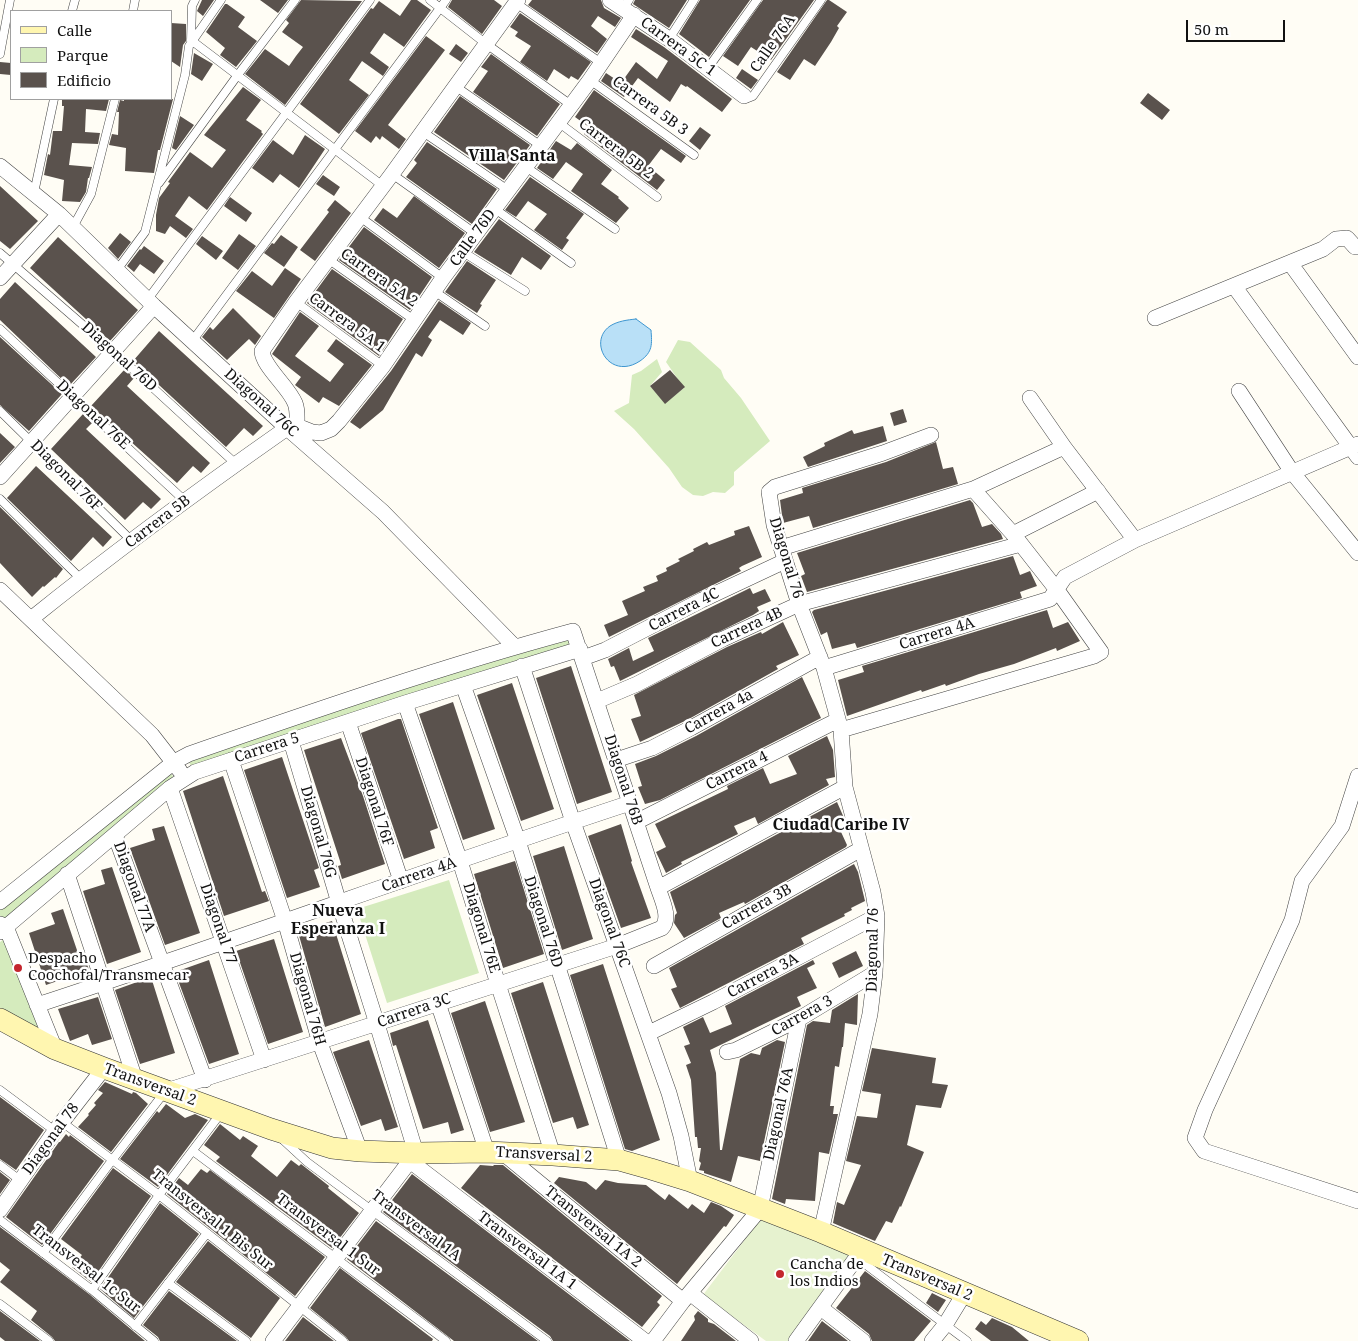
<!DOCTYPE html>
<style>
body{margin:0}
#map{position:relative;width:1358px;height:1341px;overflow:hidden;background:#fffdf5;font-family:"Noto Serif",serif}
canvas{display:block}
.legend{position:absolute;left:10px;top:10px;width:162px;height:90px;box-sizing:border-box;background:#fff;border:1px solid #a0a0a0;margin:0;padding:6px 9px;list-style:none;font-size:15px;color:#111}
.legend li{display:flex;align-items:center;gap:10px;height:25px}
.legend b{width:25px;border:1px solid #a0a0a0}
.scale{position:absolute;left:1186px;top:20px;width:99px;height:22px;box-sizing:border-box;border:2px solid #111;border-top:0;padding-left:6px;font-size:15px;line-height:18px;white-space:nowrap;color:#111;-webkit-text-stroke:4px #fff;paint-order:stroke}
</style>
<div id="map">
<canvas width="1358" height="1341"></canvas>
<ul class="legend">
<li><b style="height:6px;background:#fff6b0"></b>Calle</li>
<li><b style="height:14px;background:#d5ebbd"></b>Parque</li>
<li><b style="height:14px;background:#5a524d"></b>Edificio</li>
</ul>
<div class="scale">50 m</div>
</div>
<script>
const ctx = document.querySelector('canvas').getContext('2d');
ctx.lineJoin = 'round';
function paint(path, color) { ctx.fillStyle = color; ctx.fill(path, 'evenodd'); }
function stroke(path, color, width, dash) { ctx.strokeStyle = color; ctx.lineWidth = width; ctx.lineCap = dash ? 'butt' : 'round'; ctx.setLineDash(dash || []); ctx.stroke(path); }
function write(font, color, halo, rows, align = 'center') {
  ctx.font = font + ' "Noto Serif",serif'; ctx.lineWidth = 5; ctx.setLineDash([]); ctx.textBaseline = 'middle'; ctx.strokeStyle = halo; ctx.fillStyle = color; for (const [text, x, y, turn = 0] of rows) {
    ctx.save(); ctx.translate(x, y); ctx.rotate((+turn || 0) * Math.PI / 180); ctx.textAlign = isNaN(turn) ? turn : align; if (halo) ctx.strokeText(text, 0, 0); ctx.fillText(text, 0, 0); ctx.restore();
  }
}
const green = new Path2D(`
 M678,340L690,342L721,370L724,378L741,398L770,441L734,472V485L725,493L713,492L703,496L693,495L682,487L669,468L634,429L614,411L629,403L632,375L641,371L657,359L662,372L650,386L665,403L684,388L666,362Z
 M570,635L574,645L193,768L187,760Z
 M170,771L175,780L8,921L0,916V907Z
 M449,880L479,973L387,1003L357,909Z
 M8,936V947L37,1023L38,1033L0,1013V942Z`);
const pitch = new Path2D(`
 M762,1217L856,1254L792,1341H766L703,1295Z`);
const water = new Path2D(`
 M636,319L651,330C652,344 653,352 640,361C610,381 587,342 610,326C618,321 627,320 636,319Z`);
const building = new Path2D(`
 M202,0H214L203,16L197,11Z
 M260,0H288L278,13Z
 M301,0L362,1L285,105L245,74L265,49L289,66L296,56L303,47L282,32L289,23L286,20Z
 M411,0H417L431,10L404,47L384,33L370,53L389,67L383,76L362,61L349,80L369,95L339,134L300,104L371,8L373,9L379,1L400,16Z
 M452,0H494L502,6L482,34L448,7Z
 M532,0H601L604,8L621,18L615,27L598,16L591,26L607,39L597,53L528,5Z
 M635,0H687L669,28L633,4Z
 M700,0H750L709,57L679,34Z
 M763,0H814L771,60L751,47L738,66L723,56Z
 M827,0H829L847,12L837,26L839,28L831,42L815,66L804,59L790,80L777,72Z
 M225,4H227L245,17L238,27L257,41L236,67L220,55L225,48L206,32Z
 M520,13L591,62L578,80L571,76L569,79L554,69L547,81L520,62L531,46L515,36L518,32L510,27Z
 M171,23L186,24V41L183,45L180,67L171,61Z
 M636,29L664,47L732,99L722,112L687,86L686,87L681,84L670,102L638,78L624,97L601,81L606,73L621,83L636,62L657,79L668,61L631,37Z
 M426,36L445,50L388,125L406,139L399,149L382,136L380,140L376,136L371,143L355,131Z
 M456,44L468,53L461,62L449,54Z
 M194,53L213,64L202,81L191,74Z
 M491,54L560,104L537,136L473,92L488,71L481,67Z
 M0,62L11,63V75L0,74Z
 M742,69L758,80L751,89L736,78Z
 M243,87L261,100L246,120L262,131L261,132L263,134L207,210L189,196L175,216L193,229L186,238L170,226L165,234L156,231V215L159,198L170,183L168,182L190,152L212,168L226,150L204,135Z
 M594,90L686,156L681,163L661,149L648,166L665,180L657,190L584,134L589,127L575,117Z
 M1148,93L1170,110L1162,120L1140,103Z
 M460,96L530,145L504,180L434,132Z
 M62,99H109L106,111L86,109L85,132L100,133L98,144L72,143L69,165L92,167L89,178H88L86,192L80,202L62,201L64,180L44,175L48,154L50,155L53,131H62L64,106H62Z
 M124,99H173L160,150H158L154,173L125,171L126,148L109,145L112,134L118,135L119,112H117L120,100L124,101Z
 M180,116L194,125L176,150L172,148Z
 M700,127L711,135L700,150L689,141Z
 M305,135L325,149L299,188L280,174L273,183L252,168L273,140L293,155Z
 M556,141L571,150L577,143L612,170L601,184L619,197L618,198L629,208L616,223L571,191L583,174L566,162L553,179L537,168Z
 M427,142L497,189L472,224L406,177L417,163L414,160Z
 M323,175L340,187L334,196L316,184Z
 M530,177L584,214L566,238L569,240L562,250L534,230L547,214L528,201L516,217L505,210Z
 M0,186L38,221L10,249L0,241Z
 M414,196L465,233L439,268L374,220L383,208L397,218Z
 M230,197L252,213L246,222L224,206Z
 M335,200L351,213L315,261L300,250L329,212L327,210Z
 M499,219L551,256L541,270L522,257L511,275L474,252Z
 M364,227L432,277L410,310L339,260Z
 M120,233L131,242L118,259L108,248Z
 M239,234L256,246L238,270L222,258Z
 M281,235L298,247L284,267L264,253L272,243L274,244Z
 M202,236L223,251L216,260L196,244Z
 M58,237L138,310L110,341L30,268Z
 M144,246L164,261L154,274L140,264L134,272L127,266L140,249L141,250Z
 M467,261L496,280L480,304L482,305L477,313L445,292Z
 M285,268L301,279L274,318L236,291L252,271L272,286Z
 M332,269L403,319L379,356L307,303Z
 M15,282L96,357L69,386L0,320V299Z
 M439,301L471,323L463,335L440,320L428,337L432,340L422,357L416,353L383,410L360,429L350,422L391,371Z
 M233,308L261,336L255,345L249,339L227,360L202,337L210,327L213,330Z
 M300,312L319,326L295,356L330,382L344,364L327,351L336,339L372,365L339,406L323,397L319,403L295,385L301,377L272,354Z
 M159,331L263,426L253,436L244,428L226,447L133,361Z
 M0,337L62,394L29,431L0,405Z
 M125,369L134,378L127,386L210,463L201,473L193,466L177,483L91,406Z
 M670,370L685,387L665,404L650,386Z
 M903,409L907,422L894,426L890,413Z
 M83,414L92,423L86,429L161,499L151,509L143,502L125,520L51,449Z
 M883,426L887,441L808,467L803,457L825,446L824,443L852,430L854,434Z
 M0,433L15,447L0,463Z
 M936,442L943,469L953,467L958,484L813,528L809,516L783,523L780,500L803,493L802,488L886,462Z
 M36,466L112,537L103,547L93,537L71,561L7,498Z
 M970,500L973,503L982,527L992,524L1001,534L1003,539L807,592L801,576L805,574L797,553Z
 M0,507L63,569L56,578L55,577L44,587L43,586L32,597L0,563Z
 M749,526L762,557L742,566L739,568L741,571L609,637L604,625L628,615L622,601L645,591L643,587L658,581L656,576L667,571L666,568L680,561L678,559L694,551L693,549L707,542L709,545L735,535L734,531Z
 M1013,556L1020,575L1030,571L1037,586L1020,592L1022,598L857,648L855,643L832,649L827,632L821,635L812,612L814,610Z
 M750,588L753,594L765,589L771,601L757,607L759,611L753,615L620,681L614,666L611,667L608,659L629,648L633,661L654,651L648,638Z
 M1047,610L1053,628L1068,622L1080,641L1057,651L1056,648L1014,664L979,674L946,686L945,684L922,692L921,690L847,716L838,680L864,672L862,666Z
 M783,622L799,655L776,666L778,669L687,720L640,742L631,719L641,716L634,695L727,647L761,632L762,634Z
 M571,666L612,792L577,804L536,678Z
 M802,677L821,718L660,800L645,804L638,787L642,786L635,764L656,756L696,736Z
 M512,683L554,809L521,821L477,695Z
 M453,702L495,829L463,840L419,714Z
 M398,719H401L438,828L430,831L435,848L404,859L361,733Z
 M827,736L833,750L835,777L826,779L829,785L758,824L755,817L734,826L738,834L681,862L682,864L666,873L656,852L666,847L655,824L728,789L727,786L763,768L770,784L797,774L788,756Z
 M341,738L363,796L385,864L342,879L338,866L341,865L340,861L304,750Z
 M282,757L319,868L314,870L320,887L287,898L244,770Z
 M223,776L262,892L265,891L269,901L224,916L183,791Z
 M837,802L844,818L836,821L847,845L846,847L745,904L744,902L719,913L721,918L684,938L674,923L675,915L677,913L670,892Z
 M621,824L632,861L631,862L651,918L621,928L588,836Z
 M164,826L200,933L165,945L130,848L155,840L152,829Z
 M564,846L593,939L562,950L533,856Z
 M515,861L544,954L503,968L474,874Z
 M854,864L858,872L865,901L851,908L852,910L844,914L845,916L801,938L804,944L680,1008L671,989L677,987L669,968Z
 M112,867L141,952L107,964L83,891L105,884L101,870Z
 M63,909L80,959L85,958L89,970L46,985L29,933L55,924L51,913Z
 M332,921L361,1014L325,1027L298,932Z
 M274,939L303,1032L268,1044L236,951Z
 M856,951L863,966L839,978L832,963Z
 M209,960L239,1054L209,1064L175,972Z
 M813,960L815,964L807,968L817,988L797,997L801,1006L710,1050L716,1073L720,1150H722L740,1059L751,1053L760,1055L762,1048L777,1040L785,1042L760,1161L738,1156L731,1182L704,1173V1171L699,1170L701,1163L699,1161L701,1148H698L697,1137H695L691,1080L686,1065L691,1063L684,1046L690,1044L683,1027L703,1017L710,1033L732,1024L725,1006Z
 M603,964L660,1140L632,1151L625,1149L570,975Z
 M151,977L175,1053L140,1064L115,990Z
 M543,982L589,1125L577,1129L573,1117L553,1123L511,993Z
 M858,994L857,1025L845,1023L843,1047H842L839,1067L835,1066L830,1106H834L833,1114H838L829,1154L819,1152L815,1201L786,1199L785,1204L772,1199L807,1025L813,1021L830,1023L832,1010Z
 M98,997L112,1039L92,1045L88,1034L70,1041L58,1009Z
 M485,1001L525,1122L490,1132L451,1013Z
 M428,1020L464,1130L451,1134L448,1122L423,1129L396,1045L393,1046L390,1033Z
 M369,1040L398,1127L385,1131L381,1119L361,1126L333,1052Z
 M872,1048L936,1058L932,1083L948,1085L941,1108L916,1105L907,1145L924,1152L901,1207L900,1206L892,1223L886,1221L875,1241L833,1223L837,1202L844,1205L861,1165L846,1161L857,1116L877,1118L881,1094L862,1091Z
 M105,1082L132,1094L133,1092L136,1093L148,1104L111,1152L78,1127L89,1115L88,1114L96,1105L94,1103L103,1093L98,1090Z
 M0,1097L44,1130L16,1170L0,1159Z
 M166,1104L185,1118L195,1114L208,1120L158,1187L120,1159L157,1111L159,1113Z
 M220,1124L240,1140L243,1136L258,1146L251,1156L277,1177L291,1160L299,1166L301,1164L329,1186L328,1188L359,1213L332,1248L216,1161L220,1157L204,1145Z
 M66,1134L69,1137L70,1135L104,1161L42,1245L6,1217L59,1142H60Z
 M480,1165L493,1166L494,1165H503L662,1296L657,1302L660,1305L642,1327L461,1188Z
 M113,1168L151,1196L91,1282L72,1267L82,1255L61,1239Z
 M201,1169L207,1173L210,1170L325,1257L295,1296L167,1194L179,1178L188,1185Z
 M0,1172L10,1180L0,1194Z
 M412,1174L630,1341H553L550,1336L383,1212Z
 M559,1177L586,1182L596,1190L605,1180L618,1183L646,1185L665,1200L669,1194L688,1209L692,1204L704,1213L711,1202L721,1206L734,1215L726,1227L724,1226L677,1284L554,1183Z
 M160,1203L199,1234L134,1318L100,1289Z
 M376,1221L538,1341H454L347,1259Z
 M0,1227L89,1294L145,1341H55L52,1337L31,1320L37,1311L0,1282L10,1270L0,1262Z
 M208,1241L280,1298L251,1338L176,1282Z
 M340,1268L433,1339L432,1341H349L346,1337L310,1308Z
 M865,1271L931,1321L914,1341H872L869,1334L836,1308Z
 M169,1291L237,1341H160L158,1337L143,1325Z
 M932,1293L946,1300L938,1312L926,1303Z
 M0,1311L40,1341H5L0,1337Z
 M698,1311L708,1319V1322L714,1324L736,1341H681L695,1320L694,1316Z
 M303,1317L334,1341H285Z
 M992,1318L1012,1327L1029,1341H991L975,1329L981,1321L986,1325Z
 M822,1321L848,1341H808Z`);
const lane = new Path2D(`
 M430,0L485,43L571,105
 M516,3L601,63
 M623,9L629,0
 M72,11L75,0
 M133,11L135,0
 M669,39L694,0
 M191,40L383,186
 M191,40L192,6L195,0
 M0,54L10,0
 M708,68L757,0
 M590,80L694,155
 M455,86L541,146
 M744,96L748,98L753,96L821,0
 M558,122L657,197
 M423,132L508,190
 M526,167L615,229
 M392,174L476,234
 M159,183L237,76L295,0
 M34,193L54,99
 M495,209L571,263
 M360,217L443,278
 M73,227L91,194L115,99
 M463,252L525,291
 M0,253L114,352L236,464
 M328,259L414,320
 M117,270L145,232L185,75L189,46L221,0
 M434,291L485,326
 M148,299L370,0
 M296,302L383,366
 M0,329L185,501
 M196,336L446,0
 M0,411L132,541
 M0,499L81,579
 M0,1090L55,1131
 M62,1122L159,1195L343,1341
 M282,1139L307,1162L547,1341
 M193,1151L446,1341
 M0,1165L21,1181
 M0,1220L92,1290L154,1341
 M43,1253L113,1159L164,1093
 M857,1258L967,1341
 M168,1283L246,1341
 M92,1290L159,1195L221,1113
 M0,1304L49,1341
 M135,1326L207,1233`);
const street = new Path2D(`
 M610,0L669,39L744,96
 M0,166L59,214L154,306L287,428L383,512L515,647
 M1290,263L1358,357
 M0,278L59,214
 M1234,286L1358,457
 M1155,318L1323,249L1336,239L1347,238L1355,247H1358
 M1239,391L1292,472L1358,553
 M1030,398L1064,447
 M297,426L312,432L321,433L331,429L339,421L383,366L443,278L590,80L634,15
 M297,434C296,423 299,413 295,403C288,386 263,367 262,351L296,302L392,174L518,0
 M0,477L154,306
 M1013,534L1098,491
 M781,548L973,489L1064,447L1135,540
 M0,590L152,735L180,771
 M31,619C114,552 200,489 287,428
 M583,658L605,650L702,600L785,561
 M522,666L573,822L669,1093L681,1136L690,1181
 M824,668L1050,599L1065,577L1135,540L1358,444
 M463,685L518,841L619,1160
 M597,701L637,684L723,639L799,604L1021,544
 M405,703L460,861L498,984L553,1155
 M348,722L401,881
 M841,730L1094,656L1101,652L1057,590L1013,534L973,489
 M231,760L285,921L320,1043L360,1151
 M616,760L652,748L691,728L820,657
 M1358,776L1342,826L1302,881L1292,920L1205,1110L1195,1138L1204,1151L1358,1201
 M170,788L264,1060
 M636,822L838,720
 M115,835L205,1080
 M67,874L135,1079
 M658,888L845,787
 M0,902L174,762L189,754C316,710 443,666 573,631L658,888C662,900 671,918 662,928L617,946L166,1091
 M0,924L6,927L55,1049
 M0,932L170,788L195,772L405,703L580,649
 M654,966L861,849
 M438,1003L487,1152
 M37,1005C236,940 432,868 630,803
 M649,1033L713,1002L877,916
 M727,1052L736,1050L799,1019L875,973
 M503,1153L683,1301
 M410,1161L645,1341
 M0,1210L55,1131L104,1068
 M821,1232L870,1014L875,973L877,916L873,892L845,787L841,730L824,668L799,604L774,525L769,492L775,487L883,453L931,435
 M690,1293L751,1341
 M821,1308L863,1341
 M273,1341L416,1153L377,1024L339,903L291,741
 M653,1341L683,1301L760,1209L799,1019
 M796,1341L862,1250
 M932,1341L945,1325L964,1294`);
const secondary = new Path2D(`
 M0,1019L55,1049L104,1068L271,1129L332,1148L360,1151L416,1153L487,1152L553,1155L619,1160L651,1169L690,1181L821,1232L1078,1341`);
const markers = [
 [18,968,5,"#c4262e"],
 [780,1274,5,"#c4262e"]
];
const streetNames = [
 ["Calle 76A",773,44,-55],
 ["Carrera 5C 1",678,47,36],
 ["Carrera 5B 3",650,106,36],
 ["Carrera 5B 2",616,149,37],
 ["Calle 76D",473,238,-54],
 ["Carrera 5A 2",379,278,35],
 ["Carrera 5A 1",347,323,36],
 ["Diagonal 76D",119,357,42],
 ["Diagonal 76C",261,403,42],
 ["Diagonal 76E",93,415,43],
 ["Diagonal 76F",66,476,45],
 ["Carrera 5B",158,522,-37],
 ["Diagonal 76",786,558,73],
 ["Carrera 4C",684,610,-27],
 ["Carrera 4B",747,628,-25],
 ["Carrera 4A",937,634,-17],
 ["Carrera 4a",719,712,-29],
 ["Carrera 5",267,748,-18],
 ["Carrera 4",737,771,-27],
 ["Diagonal 76B",623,780,72],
 ["Diagonal 76F",374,802,72],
 ["Diagonal 76G",318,832,74],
 ["Carrera 4A",419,875,-19],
 ["Diagonal 77A",134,887,70],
 ["Carrera 3B",757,907,-29],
 ["Diagonal 76D",543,922,72],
 ["Diagonal 76C",609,923,70],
 ["Diagonal 77",218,924,71],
 ["Diagonal 76E",481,928,73],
 ["Diagonal 76",873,950,-89],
 ["Carrera 3A",763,976,-28],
 ["Diagonal 76H",307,999,74],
 ["Carrera 3C",414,1011,-19],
 ["Carrera 3",802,1016,-29],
 ["Transversal 2",150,1085,20],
 ["Diagonal 76A",779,1114,-78],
 ["Diagonal 78",51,1139,-54],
 ["Transversal 2",544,1155,3],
 ["Transversal 1 Bis Sur",212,1220,39],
 ["Transversal 1A",416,1226,37],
 ["Transversal 1A 2",593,1227,39],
 ["Transversal 1 Sur",328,1235,37],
 ["Transversal 1A 1",527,1251,37],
 ["Transversal 1c Sur",86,1269,38],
 ["Transversal 2",927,1278,23]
];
const poiNames = [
 ["Despacho",28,959],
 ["Coochofal/Transmecar",28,976],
 ["Cancha de",790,1265],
 ["los Indios",790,1282]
];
const neighbourhoodNames = [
 ["Villa Santa",512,156],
 ["Ciudad Caribe IV",841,825],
 ["Nueva",338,911],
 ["Esperanza I",338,929]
];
paint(green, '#d5ebbd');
paint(pitch, '#e6f2cf');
paint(water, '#b9e0f7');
stroke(water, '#3f96cf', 1);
paint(building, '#5a524d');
stroke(lane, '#444', 9);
stroke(street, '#444', 16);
stroke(secondary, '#333', 22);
stroke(lane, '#fff', 8);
stroke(street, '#fff', 15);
stroke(secondary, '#fff6b0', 21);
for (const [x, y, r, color] of markers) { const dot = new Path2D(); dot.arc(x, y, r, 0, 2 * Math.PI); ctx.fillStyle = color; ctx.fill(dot); stroke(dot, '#fff', 2); }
write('15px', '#111', '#fff', streetNames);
write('15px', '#111', '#fff', poiNames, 'left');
write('bold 16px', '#111', '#fff', neighbourhoodNames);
</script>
